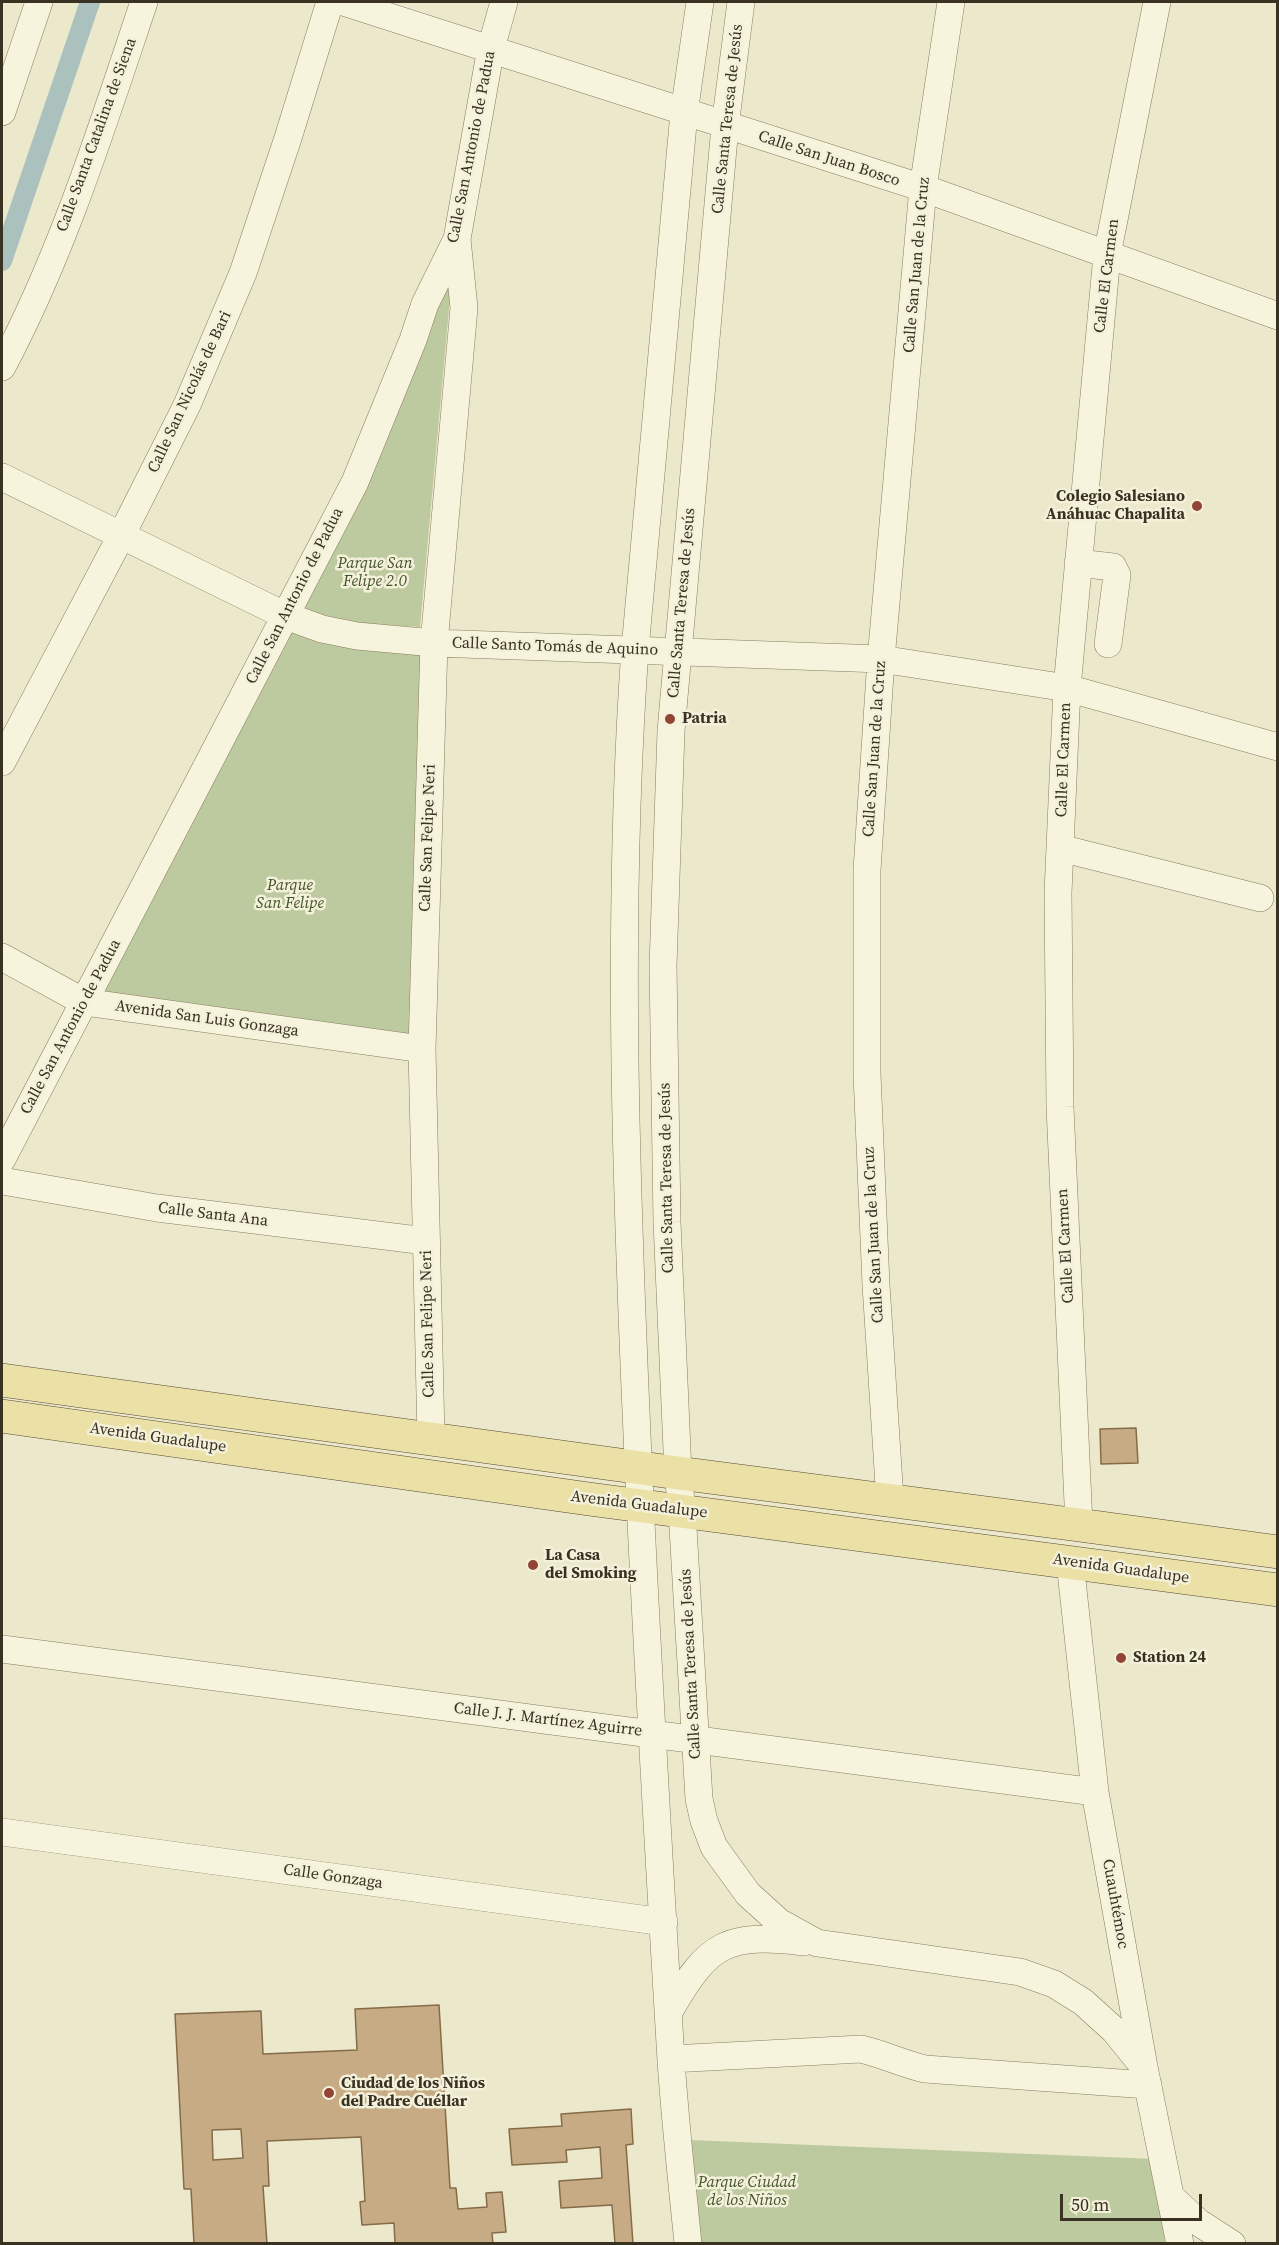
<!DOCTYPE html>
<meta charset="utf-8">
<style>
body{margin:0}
#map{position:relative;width:1279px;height:2245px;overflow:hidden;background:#ece8cb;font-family:"Source Serif 4",serif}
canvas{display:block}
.frame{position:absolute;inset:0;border:3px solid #393122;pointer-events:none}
.scale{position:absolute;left:1060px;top:2194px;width:142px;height:27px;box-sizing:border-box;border:3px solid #393122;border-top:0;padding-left:8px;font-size:18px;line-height:21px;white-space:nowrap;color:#393122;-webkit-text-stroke:4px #f4f1da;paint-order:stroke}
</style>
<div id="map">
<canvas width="1279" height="2245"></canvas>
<div class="frame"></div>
<div class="scale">50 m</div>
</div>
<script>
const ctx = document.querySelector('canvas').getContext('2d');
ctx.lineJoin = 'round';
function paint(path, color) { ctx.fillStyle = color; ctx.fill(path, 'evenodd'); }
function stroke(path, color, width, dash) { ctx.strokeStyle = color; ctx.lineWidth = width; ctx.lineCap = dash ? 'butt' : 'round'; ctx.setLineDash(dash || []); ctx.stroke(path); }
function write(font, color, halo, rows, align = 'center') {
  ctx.font = font + ' "Source Serif 4",serif'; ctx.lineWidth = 5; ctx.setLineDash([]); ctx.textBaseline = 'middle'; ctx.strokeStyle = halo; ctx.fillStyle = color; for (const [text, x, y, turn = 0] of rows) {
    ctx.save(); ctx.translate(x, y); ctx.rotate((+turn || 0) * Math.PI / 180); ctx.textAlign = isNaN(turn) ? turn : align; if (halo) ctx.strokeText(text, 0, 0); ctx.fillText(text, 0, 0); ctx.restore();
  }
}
const green = new Path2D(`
 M453,265L420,627L368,624L303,612Z
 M292,621L428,648L415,1040L88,999Z
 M690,2140L1154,2159L1165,2243H698Z`);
const canal = new Path2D(`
 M2,261L90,2`);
const building = new Path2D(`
 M1136,1428L1138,1463L1101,1464L1100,1429Z
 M439,2005L450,2188H456L458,2209L487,2207L486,2193L502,2192L506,2232L492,2233L493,2244H395L394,2223L362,2225L360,2202L365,2201L361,2137L267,2141L269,2186H263L267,2244H194L191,2189H184L175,2014L261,2011L263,2054L357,2050L355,2009ZM241,2129L243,2158L213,2160L212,2130Z
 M631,2109L633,2144L626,2145L633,2244H615L612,2205L561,2208L559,2181L602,2178L600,2147L566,2150L567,2162L512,2165L509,2129L562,2126L561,2114Z`);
const minor = new Path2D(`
 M343,2L923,188L1278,316
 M741,2L725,126L671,731L663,966L667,1222L678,1473L682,1511L699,1799L704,1821L714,1847L748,1894L779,1922L817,1943L1020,1972L1054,1984L1083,2002L1114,2030L1144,2067
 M2,112L39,2
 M2,367C63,252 103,124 144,2
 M2,477L286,616L322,629L357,636L434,643L881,659L1067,688L1278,747
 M1078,563L1113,567L1117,575L1108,644
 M2,762L121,536L187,405L243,273L288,138L330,2
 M1060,848L1260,898
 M2,957L84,1002L422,1049
 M2,1159L355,482L413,340L425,304L457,239L491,48L504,2
 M2,1181L157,1208L426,1241
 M431,1438L422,1049L434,643L464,308L457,239
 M890,1500L876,1285L867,1074V870L881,659L923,188L951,2
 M1079,1525L1060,1107L1058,893L1067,688L1107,255L1157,2
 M1070,1562L1095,1792L1144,2067L1180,2244
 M2,1649L1095,1792
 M2,1832L664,1922
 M670,2010C709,1942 727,1933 804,1942
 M671,2059L861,2049C883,2054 903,2064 925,2069L1148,2085
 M1172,2198L1198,2222L1232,2244
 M688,2244C682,2182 675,2121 671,2060C658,1844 645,1627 636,1411C625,1158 617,902 635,649L684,113L700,2`);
const major = new Path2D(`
 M2,1380L678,1473L1079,1525L1278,1552
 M2,1416L589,1499L1278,1590`);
const markers = [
 [1197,506,6,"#924435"],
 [670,719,6,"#924435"],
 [533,1565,6,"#924435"],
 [1121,1658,6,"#924435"],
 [329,2093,6,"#924435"]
];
const streetNames = [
 ["Calle Santa Teresa de Jesús",728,119,-84],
 ["Calle Santa Catalina de Siena",97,135,-70],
 ["Calle San Antonio de Padua",472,147,-79],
 ["Calle San Juan Bosco",829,159,18],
 ["Calle San Juan de la Cruz",917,265,-85],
 ["Calle El Carmen",1107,276,-83],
 ["Calle San Nicolás de Bari",190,392,-65],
 ["Calle San Antonio de Padua",295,596,-63],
 ["Calle Santa Teresa de Jesús",682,603,-85],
 ["Calle Santo Tomás de Aquino",555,647,2],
 ["Calle San Juan de la Cruz",875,749,-86],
 ["Calle El Carmen",1064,760,-88],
 ["Calle San Felipe Neri",428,838,-88],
 ["Avenida San Luis Gonzaga",207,1019,8],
 ["Calle San Antonio de Padua",71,1027,-62],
 ["Calle Santa Teresa de Jesús",667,1178,-91],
 ["Calle Santa Ana",213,1215,7],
 ["Calle San Juan de la Cruz",874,1235,-93],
 ["Calle El Carmen",1066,1246,-93],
 ["Calle San Felipe Neri",428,1324,-91],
 ["Avenida Guadalupe",158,1438,8],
 ["Avenida Guadalupe",639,1505,7],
 ["Avenida Guadalupe",1121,1569,8],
 ["Calle Santa Teresa de Jesús",691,1664,-93],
 ["Calle J. J. Martínez Aguirre",548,1720,7],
 ["Calle Gonzaga",333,1877,8],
 ["Cuauhtémoc",1115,1904,80]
];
const poiNames = [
 ["Colegio Salesiano",1185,497,"right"],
 ["Anáhuac Chapalita",1185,515,"right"],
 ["Patria",682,719],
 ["La Casa",545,1556],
 ["del Smoking",545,1574],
 ["Station 24",1133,1658],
 ["Ciudad de los Niños",341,2084],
 ["del Padre Cuéllar",341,2102]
];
const parkNames = [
 ["Parque San",375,564],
 ["Felipe 2.0",375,582],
 ["Parque",290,886],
 ["San Felipe",290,904],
 ["Parque Ciudad",747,2183],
 ["de los Niños",747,2201]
];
paint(green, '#bdca9f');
stroke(canal, '#abc1be', 20);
paint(building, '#c7ab84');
stroke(building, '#856b48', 1.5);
stroke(minor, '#887c60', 28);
stroke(major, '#564a34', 34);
stroke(minor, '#f7f4de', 27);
stroke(major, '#ebe1a7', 33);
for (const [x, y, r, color] of markers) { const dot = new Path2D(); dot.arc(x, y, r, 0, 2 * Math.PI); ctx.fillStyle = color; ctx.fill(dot); stroke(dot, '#f4f1da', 2); }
write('16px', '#393122', '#f4f1da', streetNames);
write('bold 16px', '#393122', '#f4f1da', poiNames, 'left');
write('italic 16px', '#42542b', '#f4f1da', parkNames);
</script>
